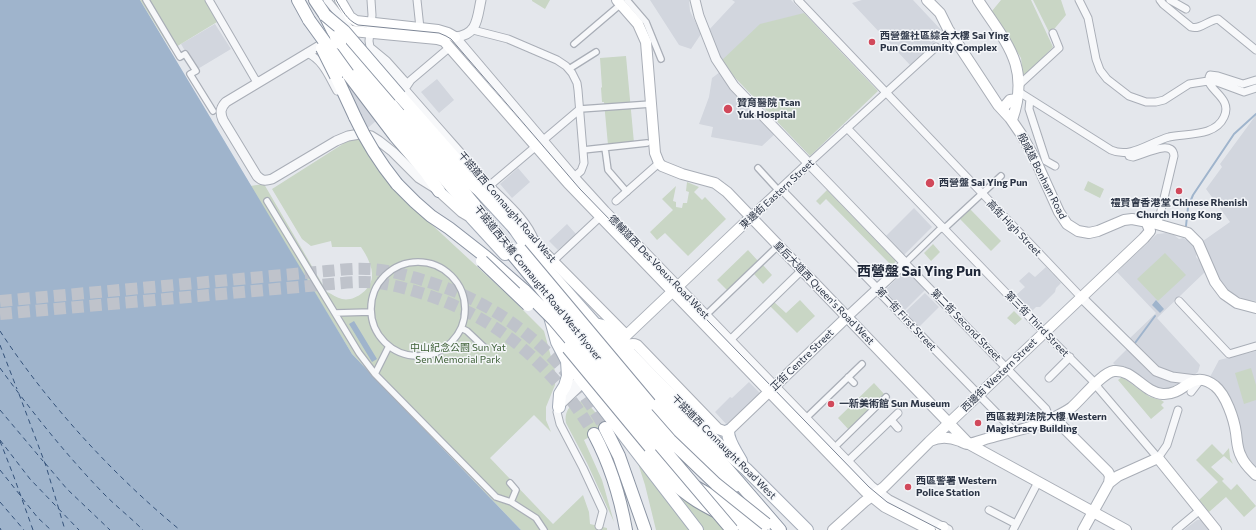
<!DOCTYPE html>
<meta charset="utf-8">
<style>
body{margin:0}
canvas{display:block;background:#e4e7ec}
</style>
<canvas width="1256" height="530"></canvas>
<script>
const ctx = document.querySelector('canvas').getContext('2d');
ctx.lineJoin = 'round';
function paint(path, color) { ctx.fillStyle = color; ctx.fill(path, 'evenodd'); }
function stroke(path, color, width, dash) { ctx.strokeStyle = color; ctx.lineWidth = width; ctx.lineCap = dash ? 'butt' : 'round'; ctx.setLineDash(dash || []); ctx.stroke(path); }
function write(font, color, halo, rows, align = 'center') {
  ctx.font = font + ' Commissioner,"Noto Sans TC",sans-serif'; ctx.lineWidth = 3; ctx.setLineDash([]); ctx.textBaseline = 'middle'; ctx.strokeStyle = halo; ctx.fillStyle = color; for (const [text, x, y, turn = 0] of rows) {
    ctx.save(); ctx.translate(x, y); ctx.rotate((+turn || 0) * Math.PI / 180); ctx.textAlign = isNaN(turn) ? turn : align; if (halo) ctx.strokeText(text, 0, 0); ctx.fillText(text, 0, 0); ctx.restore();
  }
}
const built = new Path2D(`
 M650,0H689L690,11L701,34L691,49L679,45Z
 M732,0H791L804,13L720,62L707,32L735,2Z
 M862,0H913L944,33L910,65L852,3Z
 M215,24L231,49L196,70L181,44Z
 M720,72L775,134L762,146L711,137L713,127L699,124L709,97L712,78Z
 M346,74L382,116L364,131L333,82Z
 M437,79L454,100L439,113L421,92Z
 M1256,115V301L1245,300L1230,292L1219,281L1203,241L1230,222L1206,189L1222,167L1220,164Z
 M518,168L530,182L512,198L500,184Z
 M914,208L932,227L904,255L886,236Z
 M567,224L576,234L558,250L549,241Z
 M1166,233L1174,235L1179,239L1183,238L1190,242L1196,250L1197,253L1196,257L1201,262L1205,272L1157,318L1200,365L1198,372L1194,375L1166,372L1157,367L1129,339L1156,313L1117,272L1157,234Z
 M1046,267L1061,283L1056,288L1055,292L1040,307H1036L1031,312L1015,296L1025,287L1019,281L1029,272L1035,277Z
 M906,270L925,290L904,311L884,291Z
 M925,293L939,307L919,327L905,312Z
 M1127,349L1178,382V384L1168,388H1156L1147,383L1124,366L1118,368L1113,363Z
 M1256,351V468L1248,461L1243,452L1240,423L1236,411H1234L1220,385L1210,377L1219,360Z
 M749,382L760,393L727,425L715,412L730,397L732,398Z
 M1206,519L1215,530H1184L1197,520Z`);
const green = new Path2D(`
 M140,0H205L217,22L171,50Z
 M532,0H550L545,9L532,1Z
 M1001,0H1031L1053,47L1026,75L1023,74L1021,58L992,11Z
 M1033,0H1061L1066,15L1050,34Z
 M804,13L878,91L810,156L720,62L760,24Z
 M626,56L634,143L608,145L604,102H602L601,88L602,87L600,58Z
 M357,135L375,166L403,198L511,298L544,331L556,375L555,385L546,407V420L551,432L534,415L490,458L553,524L583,495L589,512L590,524L607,528V530H521L352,354L250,186L264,184L327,292C332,294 337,298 342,299C354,302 371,290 372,277C373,267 367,256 361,247H332L331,241L311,246L302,239L272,189Z
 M1088,181L1104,189L1100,198L1084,190Z
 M687,182L699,187L694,192L702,200L705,197L726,219L688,256L665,233L657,240L650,232L673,210L662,199L676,186L673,201L676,202V207L682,208L683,203H687L689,192L686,191Z
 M827,190L896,261L892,266L826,199L820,205L816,201Z
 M970,209L1001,241L991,251L960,219Z
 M933,244L940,252L931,261L924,253Z
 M748,250L758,261L727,290L717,280Z
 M1165,253L1186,275L1158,301L1137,279Z
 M763,265L772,275L763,284L754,274Z
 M800,300L815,316L797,333L770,306L774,302L786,313Z
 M1014,311L1022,319L1015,325L1007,318Z
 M1251,368L1256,385V400L1244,404L1235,373Z
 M1122,377L1150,397L1161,400L1164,402L1161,405L1164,408L1151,419L1118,380Z
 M874,383L885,395L849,430L838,418Z
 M578,401L587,403L603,421L609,426L584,440L602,480L614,522L587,463L566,423C564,413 569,405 578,401Z
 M1212,444L1223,455L1229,448L1230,458L1233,464L1224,456L1211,467L1224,479L1222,481L1231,490L1237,484L1256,506L1244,517L1226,497L1209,512L1199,500L1218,482L1196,460Z
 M636,457L693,530H656L645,485Z
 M667,483L716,517L727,530H702Z`);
const water = new Path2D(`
 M0,0H140L352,354L521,530H0Z
 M1156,300L1164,309L1160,313L1152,305Z
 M354,321L377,359L372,362L349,324Z`);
const stream = new Path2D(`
 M1186,226L1188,207L1193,195L1234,134L1256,114
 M1135,343L1155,316`);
const ferry = new Path2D(`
 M0,331C47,403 113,475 180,530
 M0,345L17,389
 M0,368C32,412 67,456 105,495C117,507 131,518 143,530
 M19,394L46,466L65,530
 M0,410L43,461
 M0,440L30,479L79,530
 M0,441L14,477L33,530
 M45,463L67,489L110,530
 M0,470L20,495
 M22,498L38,518L51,530
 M0,502L24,530
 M0,528L1,530`);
const trunkTunnel = new Path2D(`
 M0,301L327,271C340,270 354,268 367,269C386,269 407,275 426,281C507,306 563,356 605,428
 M0,314L331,284C342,283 354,282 365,282C384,282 404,288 421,293C498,317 553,366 594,434`);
const pedestrian = new Path2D(`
 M146,0L180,57L185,54L196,71L190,74L213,111
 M627,0L646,22L661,59
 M574,44L621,4
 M569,69L596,52
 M580,109L651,104
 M605,148L608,170L627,192
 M583,150L647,143
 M758,168L779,191
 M267,201L359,353L375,374L496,497L511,502L536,518L544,530
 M371 309a47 47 0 1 1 94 0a47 47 0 1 1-94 0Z
 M905,263L939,230L947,226L1001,176
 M335,313L371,312
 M706,315L779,245
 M461,328L467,331L485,348
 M375,374L389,346
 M848,377L854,383
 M804,420L862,364
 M838,444L886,397
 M510,483L516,490L511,502`);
const minor = new Path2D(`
 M209,0L255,79L259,82
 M327,0L352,31
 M371,0L372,15L369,41L370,47L387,61L404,80L408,83
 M417,0L420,28
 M798,0L1081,297
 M1079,0L1088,18L1096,59L1100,70L1107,79L1129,96L1146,102H1156L1164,100L1189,84L1208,81L1217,82L1244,92L1256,88
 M1160,0L1163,4L1191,27C1201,30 1208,20 1218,19L1256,50
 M1170,0L1186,9
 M473,30L508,39L557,60L566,66L572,73L577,83L578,90L584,163L581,171L574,177
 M307,53C323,60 329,77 337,91
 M1020,84L1059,48L1053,33
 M407,86L411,80L450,47
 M1019,92L1111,150C1131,159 1150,142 1169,137C1186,133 1215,137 1224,117C1234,96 1202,89 1210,75L1218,76L1243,84L1256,80
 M1030,99L1029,109L1046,161L1055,166
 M847,128L1039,327L1095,383L1099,389L1158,458L1167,445L1178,410
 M1128,153L1129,156L1133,157C1143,155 1173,138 1174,156L1159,219L1156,224
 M809,163L936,47
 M489,186L580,109
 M781,189L874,285L877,290L1014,431
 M616,201L659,163
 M553,261L600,217
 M905,263L1046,409L1048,414L1046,421
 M1179,301L1229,354L1256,346
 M726,344L802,270
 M1049,378L1070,357
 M1191,392L1201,379
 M564,395L579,379
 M560,404L557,412L560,424L583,468L603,511L599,526
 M559,407L583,384
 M891,420L898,428
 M845,464L898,413
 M989,510L1016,524
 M1013,530L1038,482
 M1176,530L1200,510`);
const tertiary = new Path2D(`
 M695,0L699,16L716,59L734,86L905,263L847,317
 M455,37L574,177L605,211L871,486L889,500L948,530
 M455,37C478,35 477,18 481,0
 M326,42L226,102C220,108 220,113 223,120L257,176C262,181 265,181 272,179L336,141L348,136L360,134L371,136L379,141L393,152L419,178L435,188
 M366,54L376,59L383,65C418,106 453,145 488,185C504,202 526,219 534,241
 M751,217L809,163
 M1081,297L1156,371L1172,377L1196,380`);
const secondary = new Path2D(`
 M340,0L350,17L356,21L438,30L448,33L455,37
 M617,0L638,24L646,42L655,153L659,163L662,166L682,174L715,183L727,192L969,444L1126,530
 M927,0L940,13L948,29L998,105L1010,118L1021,134L1035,159L1059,212L1067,224L1078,231L1089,233L1098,231L1124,220L1132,219L1153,223L1188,233L1198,243L1215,282L1224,294L1237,303L1256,308
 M978,0C1006,43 1031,66 1012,120
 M340,35L352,31L437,39L444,41L568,183L865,491L885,507L930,530
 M1004,107L1010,100L1017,99
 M439,191L462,212L472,218
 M534,242L626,335
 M613,348L751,217
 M620,351C624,347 630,342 637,345L718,429L724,431H728L847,317
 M1065,413L1060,417L1058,421L1063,427L1108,472L1110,476L1109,483
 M930,441C940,436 950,437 960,441C962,442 965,444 968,444C975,443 982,440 989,438C1006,433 1031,428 1047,421C1055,417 1064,413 1071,408C1082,399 1101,373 1114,371C1133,369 1144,393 1163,394C1186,395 1191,368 1215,386C1226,395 1234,419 1236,433C1237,440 1237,449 1241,456C1244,464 1250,469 1256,475
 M833,530L864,502L884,487L929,442L1144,238L1150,231L1146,221
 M941,530L943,527
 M1083,530L1109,483L1118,476L1158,458L1216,530`);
const primary = new Path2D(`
 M346,62L467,205L472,218L505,254
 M407,115L461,176L478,189L514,228L528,248L595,324L597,332L617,354
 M549,313L557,342L567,361L697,530
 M595,324L603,326L723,449L746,469L807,530
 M559,407L560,394L565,386L568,376L567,361
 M728,431C728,442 736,451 741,461`);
const trunk = new Path2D(`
 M298,0L309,20
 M315,0L325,15L336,37
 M340,43L473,203L513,255
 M348,74L395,136L426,172L439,191
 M336,76L355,117
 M400,96L466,171L478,189
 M397,184L415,202L431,216L449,228L486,257L525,291
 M514,228L534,242
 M617,354L723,464L780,530
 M650,404C676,433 704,461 735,486
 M605,428L619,456L645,530
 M594,434C610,464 620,496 626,530
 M630,441C651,462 672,485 697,501C715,512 734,520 752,530
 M650,447C663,461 675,474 691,484C715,499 741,509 761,530`);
const tram = new Path2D(`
 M336,0C342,10 347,20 358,25L439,33L446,36L451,39L580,189L869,487L887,502L941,530`);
const trunkBridge = new Path2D(`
 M325,15L344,31L400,96
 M309,20L348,74
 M336,37L340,43
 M322,48L336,76
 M355,117C366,141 380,163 397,184
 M520,249L650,404
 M513,255L613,375L670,440L716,484L766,524
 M482,261L528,305
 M525,291L554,320L732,530
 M568,348L650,447`);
const markers = [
 [872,42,4,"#d1495b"],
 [728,109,5,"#d1495b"],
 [930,183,5,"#d1495b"],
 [1179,191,4,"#d1495b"],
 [831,404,4,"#d1495b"],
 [978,423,4,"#d1495b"],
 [908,487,4,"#d1495b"]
];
const poiNames = [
 ["西營盤社區綜合大樓 Sai Ying",880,36],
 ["Pun Community Complex",880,48],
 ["贊育醫院 Tsan",737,103],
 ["Yuk Hospital",737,115],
 ["西營盤 Sai Ying Pun",939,183],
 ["禮賢會香港堂 Chinese Rhenish",1179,203,"center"],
 ["Church Hong Kong",1179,215,"center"],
 ["一新美術館 Sun Museum",839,404],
 ["西區裁判法院大樓 Western",986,417],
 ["Magistracy Building",986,429],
 ["西區警署 Western",916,481],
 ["Police Station",916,493]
];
const streetNames = [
 ["般咸道 Bonham Road",1042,176,63],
 ["東邊街 Eastern Street",777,194,-43],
 ["干諾道西 Connaught Road West",507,207,49],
 ["高街 High Street",1014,228,46],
 ["德輔道西 Des Voeux Road West",659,267,46],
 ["干諾道西天橋 Connaught Road West flyover",538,283,51],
 ["皇后大道西 Queen's Road West",824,293,46],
 ["第一街 First Street",906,319,47],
 ["第三街 Third Street",1037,324,46],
 ["第二街 Second Street",966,325,46],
 ["正街 Centre Street",802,360,-44],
 ["西邊街 Western Street",999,375,-44],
 ["干諾道西 Connaught Road West",724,447,45]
];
const parkNames = [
 ["中山紀念公園 Sun Yat",458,348],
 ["Sen Memorial Park",458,360]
];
const districtNames = [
 ["西營盤 Sai Ying Pun",919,271]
];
paint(built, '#d2d6de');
paint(green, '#c9d6c5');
paint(water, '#9fb4cc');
stroke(stream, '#9fb4cc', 2);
stroke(ferry, '#34527a', 1, [5, 4]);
stroke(trunkTunnel, '#bfc3cb', 12, [12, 6]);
stroke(pedestrian, '#a9aeb7', 8);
stroke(minor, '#a9aeb7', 9);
stroke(tertiary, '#a9aeb7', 11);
stroke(secondary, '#a9aeb7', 12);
stroke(primary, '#a3abb8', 14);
stroke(trunk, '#8b94a3', 14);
stroke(pedestrian, '#f7f8fa', 5.5);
stroke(minor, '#f7f8fa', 7);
stroke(tertiary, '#f7f8fa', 9);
stroke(secondary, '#fff', 10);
stroke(primary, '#fff', 12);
stroke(trunk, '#fff', 12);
stroke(tram, '#7d8696', 1);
stroke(trunkBridge, '#8b94a3', 14, []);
stroke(trunkBridge, '#fff', 12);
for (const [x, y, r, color] of markers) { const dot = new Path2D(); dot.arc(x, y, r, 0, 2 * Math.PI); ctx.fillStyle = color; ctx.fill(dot); stroke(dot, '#f4f6f9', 1.5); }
write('bold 10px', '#2b3445', '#f4f6f9', poiNames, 'left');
write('10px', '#2b3445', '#f4f6f9', streetNames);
write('10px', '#3f6138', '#f4f6f9', parkNames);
write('bold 14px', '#1d2536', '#f4f6f9', districtNames);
</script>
